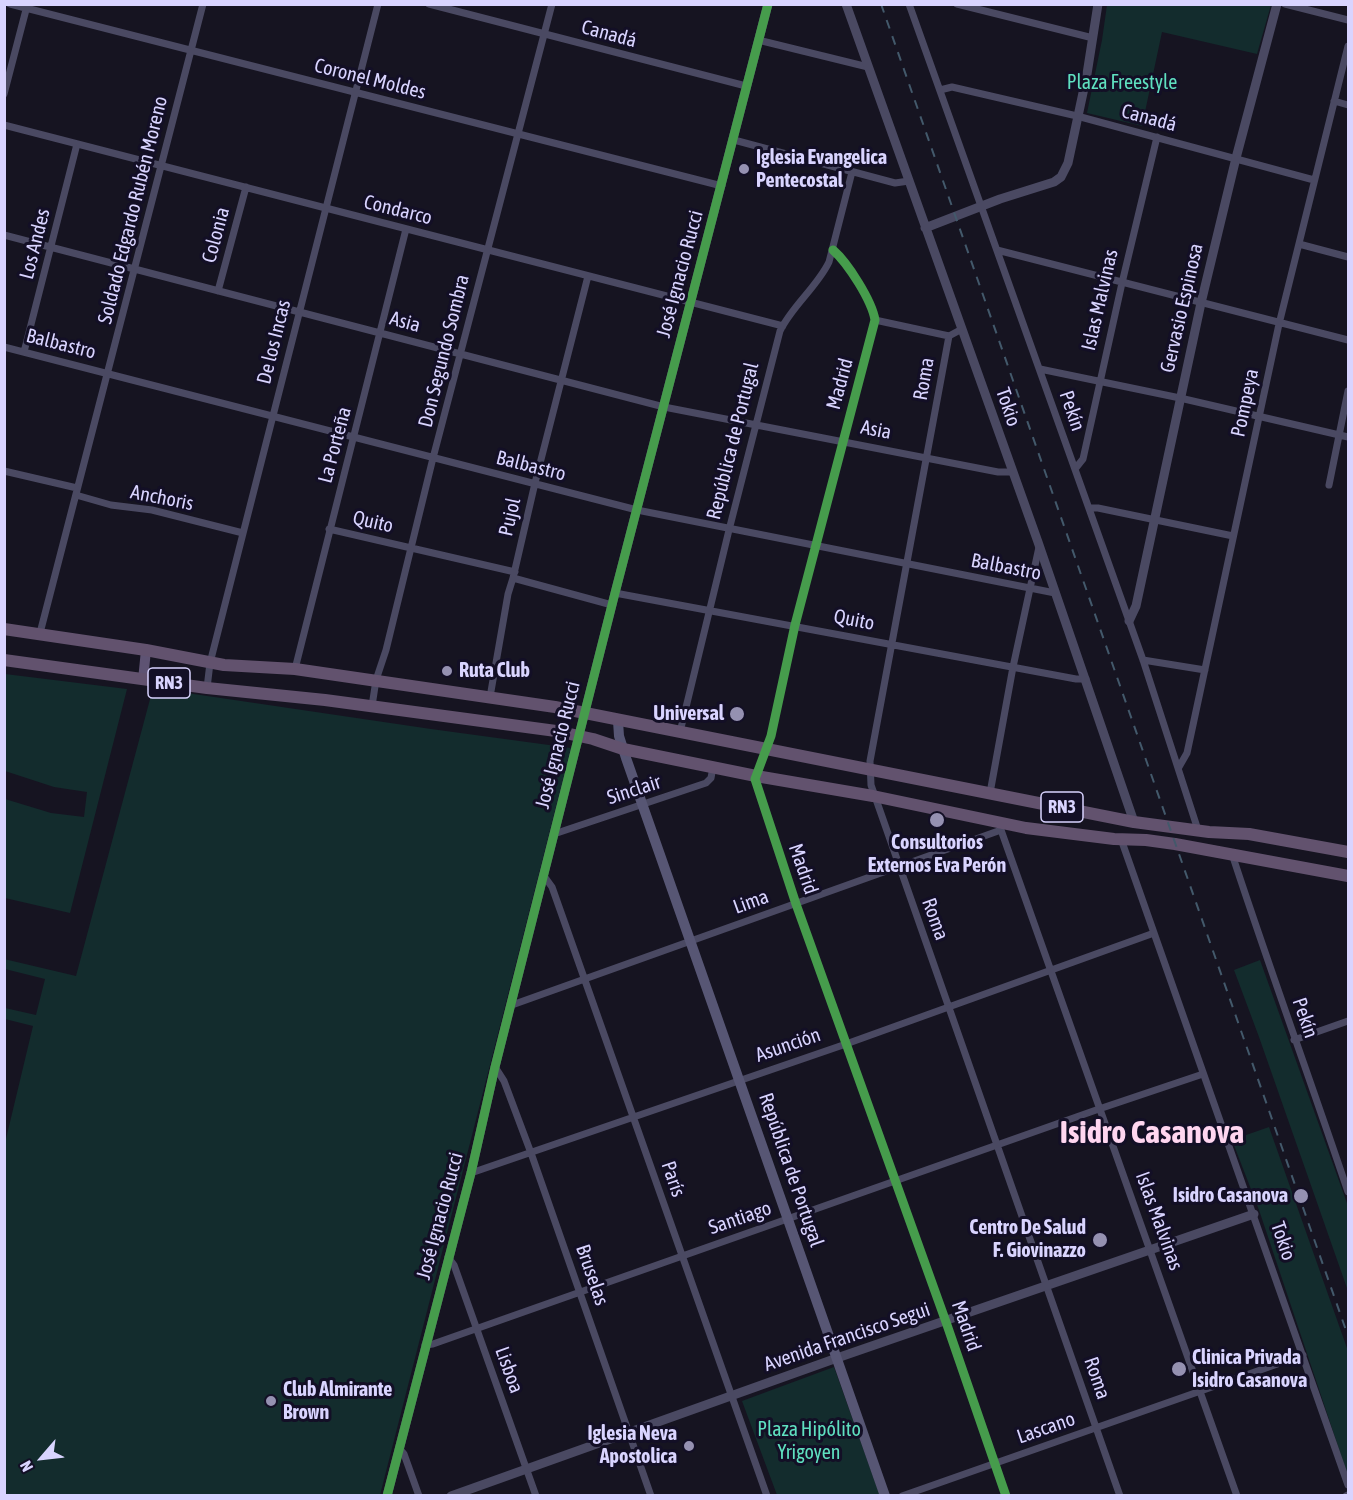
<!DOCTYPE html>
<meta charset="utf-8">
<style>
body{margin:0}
#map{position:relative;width:1353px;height:1500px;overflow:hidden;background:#161421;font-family:"Asap Condensed",sans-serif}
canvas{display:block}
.frame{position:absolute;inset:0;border:6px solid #d9d4ff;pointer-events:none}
.north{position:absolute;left:12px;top:1428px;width:60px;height:60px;-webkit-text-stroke:4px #130f26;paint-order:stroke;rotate:242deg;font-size:16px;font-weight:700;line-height:24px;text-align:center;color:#d9d4ff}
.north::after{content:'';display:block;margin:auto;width:21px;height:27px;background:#d9d4ff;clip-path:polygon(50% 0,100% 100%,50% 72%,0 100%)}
</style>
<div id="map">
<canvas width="1353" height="1500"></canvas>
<div class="frame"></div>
<div class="north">N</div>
</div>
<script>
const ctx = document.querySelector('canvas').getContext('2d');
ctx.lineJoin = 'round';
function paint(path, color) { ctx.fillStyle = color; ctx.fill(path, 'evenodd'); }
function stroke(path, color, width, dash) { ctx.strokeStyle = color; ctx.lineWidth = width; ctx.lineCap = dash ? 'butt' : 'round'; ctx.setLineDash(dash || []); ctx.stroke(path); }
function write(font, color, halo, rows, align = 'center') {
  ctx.font = font + ' "Asap Condensed",sans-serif'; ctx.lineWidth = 6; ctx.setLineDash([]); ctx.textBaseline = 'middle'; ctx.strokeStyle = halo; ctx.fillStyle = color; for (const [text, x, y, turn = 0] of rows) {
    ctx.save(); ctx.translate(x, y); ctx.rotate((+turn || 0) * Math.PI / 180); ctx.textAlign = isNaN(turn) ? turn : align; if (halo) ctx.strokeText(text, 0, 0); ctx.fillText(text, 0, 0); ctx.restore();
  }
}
const green = new Path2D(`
 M1107,5V4L1271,5L1257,54L1162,32L1142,126L1087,113L1102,40Z
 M5,674L127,689L70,913L5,898V799L51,813L84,817L87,792L54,787L5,771Z
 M153,688L431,729L571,748L380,1495H5V1143L33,1026L5,1019V1008L36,1015L45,979L5,969L4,959L76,976Z
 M1260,960L1348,1206V1291L1259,1037L1234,970Z
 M1269,1127L1348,1351V1476L1259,1210L1232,1140Z
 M834,1367L880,1496L777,1495L742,1401Z`);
const minor = new Path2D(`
 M10,4L722,186
 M429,4L746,86
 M909,4L1143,660L1198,830
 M957,4L1093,38
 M1285,4L1348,20
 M758,40L868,67
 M940,90L952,87L1077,116L1314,180
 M4,94L27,6
 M1334,101L1348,105
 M4,125L783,326
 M734,140L895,183L909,181
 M4,235L664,407L998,472H1011
 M1299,244L1348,257
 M833,250C848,263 872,301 875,320L795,625L771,736L755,779L796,904L946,1322L1006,1496
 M997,250L1348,340
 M218,291L246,187
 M875,320L949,336L962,329
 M949,336L870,761L871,785L1120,1496
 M4,347L637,510L1055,593
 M24,352L77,144
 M1040,369L1180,398L1348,437
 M1075,469L1083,459L1122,283L1157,137
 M4,471L77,488
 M1329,485L1348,391
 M76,495L111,505L152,510L243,533
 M1089,508H1098L1233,536
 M329,529L515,572
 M513,578L612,605
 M615,593L1076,679H1086
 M40,633L203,4
 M1143,660L1205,670
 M295,669L406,229
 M207,688L210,663L378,4
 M490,697L508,594L513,578L535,483L588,276
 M372,706L376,680L386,650L433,458L552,4
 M680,732L729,530L780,331C792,306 817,287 829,262L852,172
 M1179,767L1187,753L1279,324L1348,46
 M990,793L1013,667L1039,547
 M1002,823L1001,830L1237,1496
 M554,834L706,783L711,778L713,767
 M1121,839L1348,1485
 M1232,854C1269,967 1310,1079 1348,1192
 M544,876L552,887L767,1496
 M512,1005L1001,830
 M1294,1040L1348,1021
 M495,1067L504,1081L531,1153L651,1496
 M471,1173L846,1044L1154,933
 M448,1257L454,1265L536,1496
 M425,1345L433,1344L1099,1109L1203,1074
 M399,1448L404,1454L419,1496
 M902,1496L1303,1355
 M1346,1496L1348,1495`);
const tertiary = new Path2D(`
 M846,4L1038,542L1134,822
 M925,228L1000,199L1054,182L1061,177L1068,163L1087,74L1098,4
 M1129,621L1136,606L1201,303L1236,158L1277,4
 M387,1496L471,1173L495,1067L615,593L768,4
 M451,1496L837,1358L1254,1214`);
const secondary = new Path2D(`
 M618,721L619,736L626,758L885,1496`);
const primary = new Path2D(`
 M143,680L146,650`);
const trunk = new Path2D(`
 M4,629L146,650L224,665L295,669L555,707L1134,822L1209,832L1249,834L1348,852
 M4,660L207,688L325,700L556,731L593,739L623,749L756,776L873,796L1026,828L1114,839L1146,840L1175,844L1348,876`);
const rail = new Path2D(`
 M881,4L1348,1336`);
const cycleway = new Path2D(`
 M833,250C848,263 872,301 875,320L795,625L771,736L755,779L796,904L946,1322L1006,1496
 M387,1496L471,1173L495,1067L615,593L768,4`);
const markers = [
 [744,169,6,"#9591b1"],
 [447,671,6,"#9591b1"],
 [737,714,8,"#9591b1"],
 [937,820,8,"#9591b1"],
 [1301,1196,8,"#9591b1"],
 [1100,1240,8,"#9591b1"],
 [1179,1369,8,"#9591b1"],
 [271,1401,6,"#9591b1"],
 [689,1446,6,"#9591b1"]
];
const shields = [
 [169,683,42],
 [1062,807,42]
];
const shieldNames = [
 ["RN3",169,683],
 ["RN3",1062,807]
];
const streetNames = [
 ["Canadá",609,34,15],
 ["Coronel Moldes",370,79,14],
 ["Canadá",1149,118,15],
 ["Soldado Edgardo Rubén Moreno",133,210,-76],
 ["Condarco",398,210,14],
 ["Colonia",216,235,-75],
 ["Los Andes",35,244,-76],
 ["José Ignacio Rucci",680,274,-75],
 ["Islas Malvinas",1100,300,-77],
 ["Gervasio Espinosa",1182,308,-77],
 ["Asia",405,322,15],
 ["De los Incas",274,342,-76],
 ["Balbastro",61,344,14],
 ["Don Segundo Sombra",444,351,-76],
 ["Roma",924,379,-80],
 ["Madrid",840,384,-75],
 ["Pompeya",1245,403,-78],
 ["Tokio",1008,407,71],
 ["Pekín",1072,411,71],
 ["Asia",876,430,11],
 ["República de Portugal",733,441,-76],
 ["La Porteña",335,445,-75],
 ["Balbastro",531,466,14],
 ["Anchoris",162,498,11],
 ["Pujol",510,517,-77],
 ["Quito",373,522,13],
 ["Balbastro",1006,567,11],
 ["Quito",854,620,11],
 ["José Ignacio Rucci",558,745,-76],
 ["Sinclair",634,790,-18],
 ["Madrid",803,869,71],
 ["Lima",751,902,-20],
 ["Roma",935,919,70],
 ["Pekín",1305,1018,71],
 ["Asunción",788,1045,-19],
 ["República de Portugal",791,1170,71],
 ["París",673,1179,71],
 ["José Ignacio Rucci",440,1216,-75],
 ["Santiago",740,1218,-19],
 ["Islas Malvinas",1159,1221,70],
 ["Tokio",1283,1241,71],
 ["Bruselas",592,1275,71],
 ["Madrid",966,1326,71],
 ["Avenida Francisco Segui",847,1337,-19],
 ["Lisboa",509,1370,70],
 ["Roma",1097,1378,71],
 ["Lascano",1046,1428,-19]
];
const parkNames = [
 ["Plaza Freestyle",1122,83],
 ["Plaza Hipólito",809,1430],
 ["Yrigoyen",809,1453]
];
const poiNames = [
 ["Iglesia Evangelica",756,158],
 ["Pentecostal",756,181],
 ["Ruta Club",459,671],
 ["Universal",724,714,"right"],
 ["Consultorios",937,843,"center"],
 ["Externos Eva Perón",937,866,"center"],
 ["Isidro Casanova",1288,1196,"right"],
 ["Centro De Salud",1086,1228,"right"],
 ["F. Giovinazzo",1086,1251,"right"],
 ["Clinica Privada",1192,1358],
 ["Isidro Casanova",1192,1381],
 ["Club Almirante",283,1390],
 ["Brown",283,1413],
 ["Iglesia Neva",677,1434,"right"],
 ["Apostolica",677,1457,"right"]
];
const townNames = [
 ["Isidro Casanova",1152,1133]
];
paint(green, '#132c2d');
stroke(minor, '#4a4962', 7);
stroke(tertiary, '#4a4962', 9);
stroke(secondary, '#575674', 10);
stroke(primary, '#5e5373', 10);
stroke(trunk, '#62526e', 12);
stroke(rail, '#43596b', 2, [9, 8]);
stroke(cycleway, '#469c4c', 9);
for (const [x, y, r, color] of markers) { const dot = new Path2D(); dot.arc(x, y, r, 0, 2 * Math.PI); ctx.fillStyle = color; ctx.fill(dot); stroke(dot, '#130f26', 2); }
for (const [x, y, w] of shields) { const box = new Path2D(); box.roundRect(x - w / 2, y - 15, w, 30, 4.5); ctx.fillStyle = '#130f26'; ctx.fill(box); stroke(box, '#d9d4ff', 1.5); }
write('bold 18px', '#d9d4ff', null, shieldNames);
write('20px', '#d9d4ff', '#130f26', streetNames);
write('20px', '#5fe0c0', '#130f26', parkNames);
write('bold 20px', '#d9d4ff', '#130f26', poiNames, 'left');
write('bold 32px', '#ffd6f0', '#130f26', townNames);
</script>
